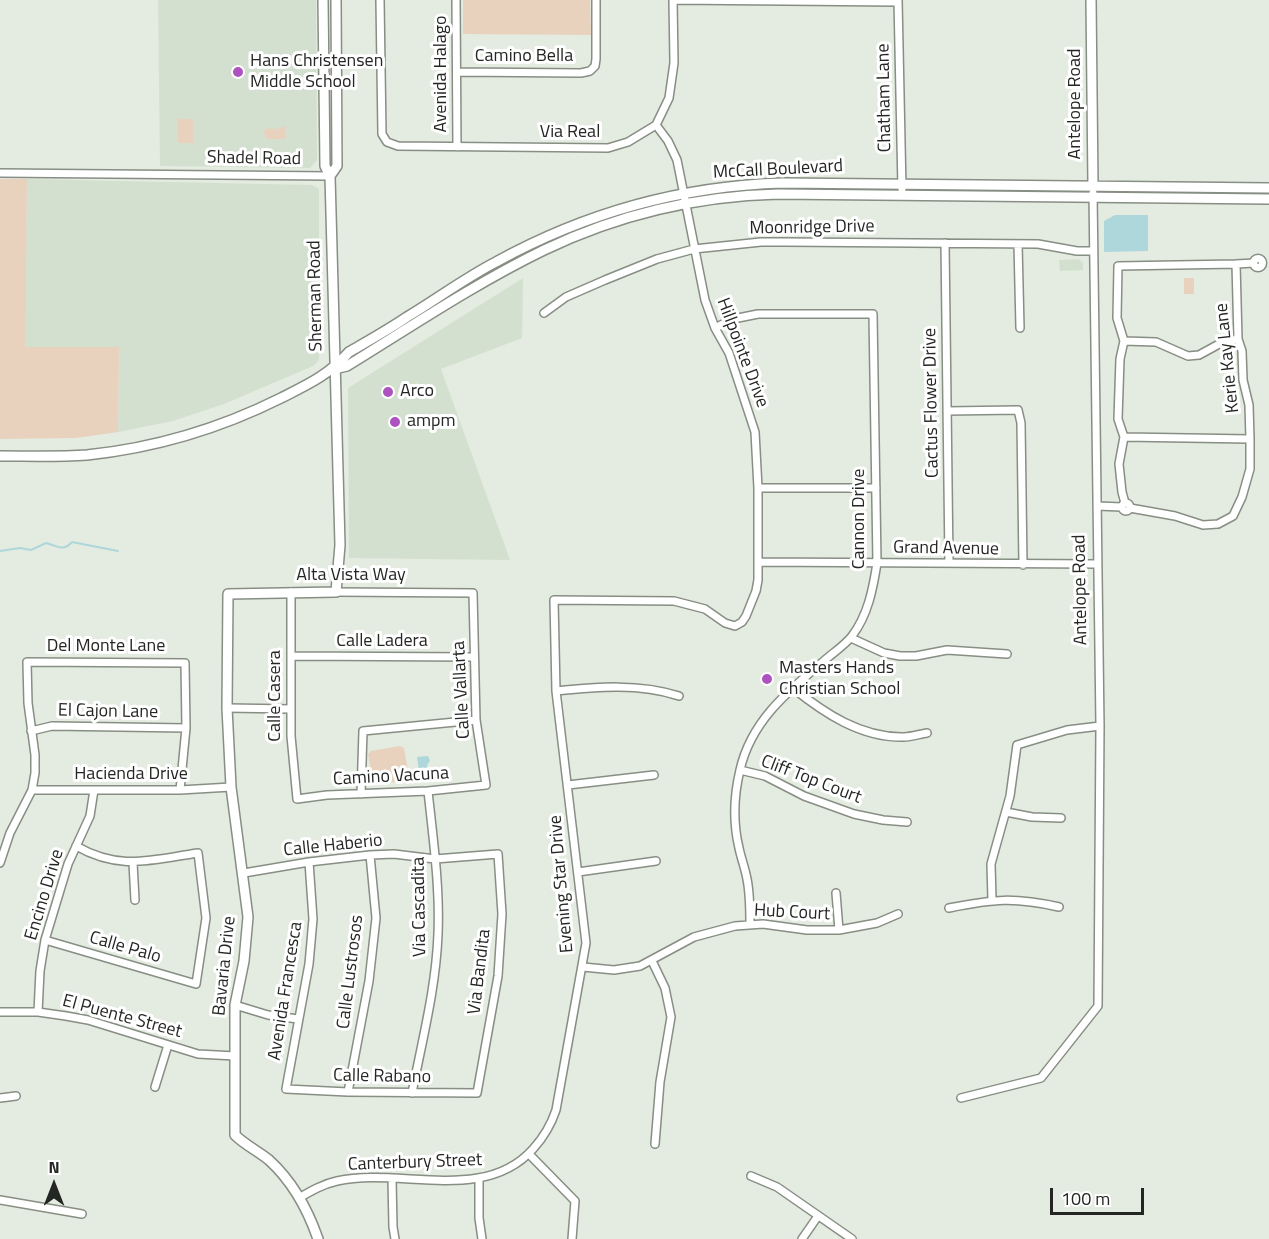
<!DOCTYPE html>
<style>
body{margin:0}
#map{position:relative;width:1269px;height:1239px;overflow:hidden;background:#e4ebe0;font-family:"Titillium Web",sans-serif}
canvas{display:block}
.north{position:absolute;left:24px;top:1155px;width:60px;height:60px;-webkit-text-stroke:4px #fff;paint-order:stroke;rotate:0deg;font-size:16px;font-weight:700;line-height:24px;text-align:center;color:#242623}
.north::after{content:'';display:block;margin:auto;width:21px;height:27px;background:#242623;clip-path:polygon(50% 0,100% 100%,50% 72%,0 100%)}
.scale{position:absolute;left:1050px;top:1188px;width:94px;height:27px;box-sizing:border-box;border:3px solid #242623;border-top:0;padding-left:8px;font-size:18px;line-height:21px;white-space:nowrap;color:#242623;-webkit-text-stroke:4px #fff;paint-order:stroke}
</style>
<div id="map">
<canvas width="1269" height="1239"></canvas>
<div class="north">N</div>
<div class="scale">100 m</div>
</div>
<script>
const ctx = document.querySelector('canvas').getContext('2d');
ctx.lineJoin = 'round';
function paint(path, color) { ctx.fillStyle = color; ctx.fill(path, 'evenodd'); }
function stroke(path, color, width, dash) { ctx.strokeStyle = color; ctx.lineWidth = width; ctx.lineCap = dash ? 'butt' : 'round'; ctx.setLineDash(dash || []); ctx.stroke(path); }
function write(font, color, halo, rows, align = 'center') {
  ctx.font = font + ' "Titillium Web",sans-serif'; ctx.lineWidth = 6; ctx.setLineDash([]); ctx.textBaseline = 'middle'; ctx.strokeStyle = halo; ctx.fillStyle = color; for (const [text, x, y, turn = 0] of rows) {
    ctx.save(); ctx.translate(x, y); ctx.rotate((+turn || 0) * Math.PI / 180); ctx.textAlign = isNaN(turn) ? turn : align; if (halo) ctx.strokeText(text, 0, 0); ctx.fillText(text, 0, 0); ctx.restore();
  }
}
const built = new Path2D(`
 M158,0H316L317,160L310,168L160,166Z
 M27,179L312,185L319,189V360L313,366L224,404L173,421L118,432L119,348L24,347Z
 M1079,259L1083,263V270L1060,271L1059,260Z
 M523,278L522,338L441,369L510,560L349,558L348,388Z`);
const green = new Path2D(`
 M463,0H590L591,35L463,34Z
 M178,119H193V143H178Z
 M285,126V139H267L263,131L272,127L274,130Z
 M0,179H27L25,347H119L118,432L76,438L0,439Z
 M1184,278H1194V294H1184Z
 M400,746L404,748L409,777L407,780L376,785L373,783L368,754L371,751Z`);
const water = new Path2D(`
 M1115,215H1148V251L1104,252V221Z
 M428,756L430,761L427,765L430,778L420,779L417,757Z`);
const stream = new Path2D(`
 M0,551L20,548L31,550L46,543C58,546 63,552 72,542L118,551`);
const street = new Path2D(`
 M380,0L382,134L387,142L398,146L608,148L628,142L656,125L669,98L674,63L673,0L898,2
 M456,0L457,147
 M898,0L902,189
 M457,72L581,73L590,71L595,66L596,59V0
 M0,173L330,176
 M945,243L949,563
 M1018,244L1020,328
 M1253.5 263a4.5 4.5 0 1 1 9 0a4.5 4.5 0 1 1-9 0Z
 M1236,264L1254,263
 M544,313L566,297L605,280L657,259L694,249L761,242H786L1038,244L1077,251H1093
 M715,328L733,319L758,314H873L877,563C873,589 868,615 852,636C845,645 833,653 825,660C788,691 751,721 740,770C734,795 733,823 739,848C741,858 745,868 747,879C750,894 750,909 750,924
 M1124,341L1156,342L1188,356L1199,355L1221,343L1238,339
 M947,411L1018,410L1021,423L1023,565
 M1124,437L1250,439
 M758,488H876
 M1122 507a4 4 0 1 1 8 0a4 4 0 1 1-8 0Z
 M1125,503L1122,492L1119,464L1124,437L1118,419L1120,359L1124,341L1117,318L1118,266L1236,264L1238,339L1242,351L1243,380L1249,405L1250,439V469L1242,497L1233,516L1218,524L1203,525L1175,516L1130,508
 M1097,506L1122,507
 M758,562L1097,564
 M291,592V736L297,799L327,795L428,791L486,785L476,720L473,593L336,592
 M851,638L884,653L900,656H916L947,650L1007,654
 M291,656L473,657
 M793,688C824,713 861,738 904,737C911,737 920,734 927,733
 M556,691C597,687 639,683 679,696
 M227,708L291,709
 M31,731L52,726L186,728
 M740,770L765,776L804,796L854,814L883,820L907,822
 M568,785L654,775
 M32,790H180L231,787
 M361,794L363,731L476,720
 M1006,812L1032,817L1061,818
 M0,863L10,833L32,790L35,773V755L28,703L27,662L185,663L186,728L180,790
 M133,863L135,900
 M578,872L656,861
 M244,873L309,862L370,855L394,854L435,859L498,854L502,914L498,976L477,1093L348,1092L286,1089L309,964L313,919L309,862
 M836,893L839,930
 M992,900L991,864L1010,796L1017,745L1067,730L1100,726
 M949,908C994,899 1014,897 1059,907
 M45,940L196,984L206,918L198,853C150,860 120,871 76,846
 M652,961L665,988L671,1017L660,1082L655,1144
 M583,967L614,970L640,966L694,937L735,926L763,924L807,930H839L877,923L898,914
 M235,1005L268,1015L298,1019
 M0,1012H38L66,1016L88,1020L198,1054L235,1056
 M38,1012L40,971L45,940L68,864L90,816L94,790
 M155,1087L168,1045
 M348,1092L369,981L376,918L370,855
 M412,1093C422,1041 436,988 438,934C440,887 433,838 428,791
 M0,1098L16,1096
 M961,1098L1041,1078L1098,1006L1100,726L1093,193
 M529,1154L575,1201L572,1239
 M751,1176L777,1187L852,1239
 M392,1179L393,1227L395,1239
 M479,1179V1218L482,1239
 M299,1198C311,1191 323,1184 337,1181C400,1167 484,1204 533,1149C544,1137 551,1125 556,1110L586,943L556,691L554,600L674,601L705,609L725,623L735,626L742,622L746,616L756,591L758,580V488L755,432L729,353L715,328L705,300L677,160L668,141L656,125
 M0,1200L82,1214
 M802,1239L818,1216`);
const secondary = new Path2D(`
 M1091,0L1093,186
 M330,176L337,166L336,0
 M334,369L347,366C412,326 476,283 544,250C617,215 698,196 778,194L1269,199
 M0,456C29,456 58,457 87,455C154,448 221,428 281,398C307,385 329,375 349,352C368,341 388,330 407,317C437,299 465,278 496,262C585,213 682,186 783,183L1269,188
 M318,1239C308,1210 292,1181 269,1160C258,1151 245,1145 235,1135V1005L244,961L248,917L231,787L227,708L228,594L336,592L340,545L330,176L325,166L323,0`);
const markers = [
 [238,72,6,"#ad52be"],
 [388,392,6,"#ad52be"],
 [395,422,6,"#ad52be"],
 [767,679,6,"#ad52be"]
];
const streetNames = [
 ["Camino Bella",524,57],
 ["Avenida Halago",442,74,-90],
 ["Chatham Lane",885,98,-91],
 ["Antelope Road",1076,104,-90],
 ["Via Real",570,133],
 ["Shadel Road",254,159,1],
 ["McCall Boulevard",778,170,-3],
 ["Moonridge Drive",812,228,-1],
 ["Sherman Road",316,296,-91],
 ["Hillpointe Drive",742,353,69],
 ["Kerie Kay Lane",1228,358,-96],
 ["Cactus Flower Drive",932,403,-91],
 ["Cannon Drive",860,519,-90],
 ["Grand Avenue",946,549,1],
 ["Alta Vista Way",351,576],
 ["Antelope Road",1081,590,-91],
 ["Calle Ladera",382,642],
 ["Del Monte Lane",106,647],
 ["Calle Vallarta",462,690,-93],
 ["Calle Casera",276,696,-90],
 ["El Cajon Lane",108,712,1],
 ["Hacienda Drive",131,775],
 ["Camino Vacuna",391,777,-3],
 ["Cliff Top Court",811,780,21],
 ["Calle Haberio",333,846,-6],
 ["Evening Star Drive",562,884,-95],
 ["Encino Drive",45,895,-73],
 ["Via Cascadita",420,907,-91],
 ["Hub Court",792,913,3],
 ["Calle Palo",125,948,16],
 ["Bavaria Drive",225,966,-84],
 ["Calle Lustrosos",351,972,-83],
 ["Via Bandita",480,972,-83],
 ["Avenida Francesca",286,991,-81],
 ["El Puente Street",122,1017,15],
 ["Calle Rabano",382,1077,1],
 ["Canterbury Street",415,1163,-2]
];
const poiNames = [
 ["Hans Christensen",250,62],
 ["Middle School",250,83],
 ["Arco",400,392],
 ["ampm",407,422],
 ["Masters Hands",779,669],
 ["Christian School",779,690]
];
paint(built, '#d4e0cf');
paint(green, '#e8d2be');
paint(water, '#aed7db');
stroke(stream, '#aed7db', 2);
stroke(street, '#878e84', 10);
stroke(secondary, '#878e84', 12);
stroke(street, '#fff', 7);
stroke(secondary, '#fff', 9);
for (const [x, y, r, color] of markers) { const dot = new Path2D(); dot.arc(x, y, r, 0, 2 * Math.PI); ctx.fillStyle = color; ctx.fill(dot); stroke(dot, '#fff', 2); }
write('18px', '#242623', '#fff', streetNames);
write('18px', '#242623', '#fff', poiNames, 'left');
</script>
